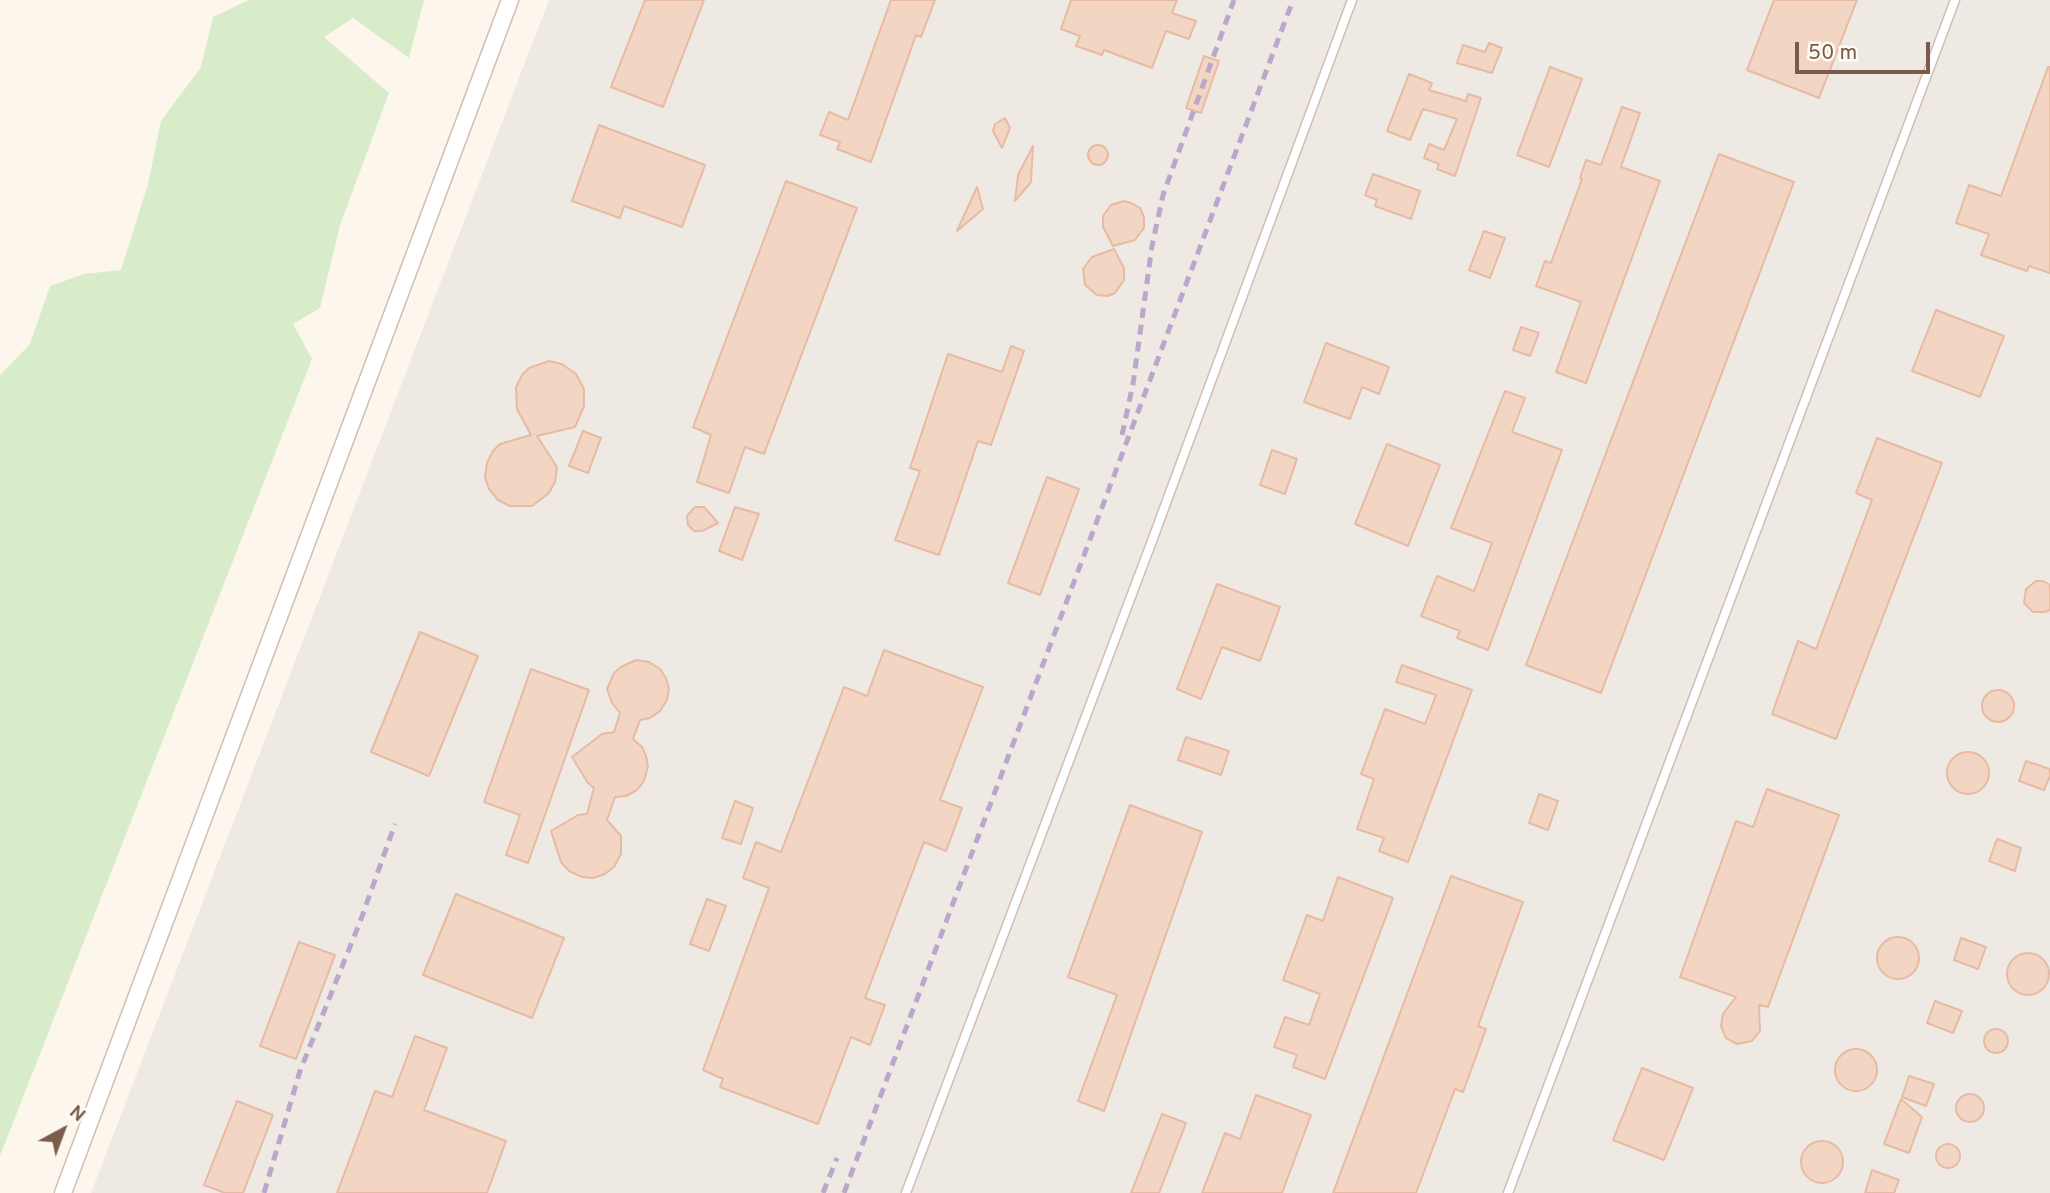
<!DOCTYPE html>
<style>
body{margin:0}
#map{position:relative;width:2050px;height:1193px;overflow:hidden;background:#fdf6ec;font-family:Overpass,sans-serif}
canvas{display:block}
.north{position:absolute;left:28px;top:1095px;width:70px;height:70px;-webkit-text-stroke:5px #fffaf3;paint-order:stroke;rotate:41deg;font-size:19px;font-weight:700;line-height:28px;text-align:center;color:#7a5c4d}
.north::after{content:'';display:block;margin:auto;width:24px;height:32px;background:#7a5c4d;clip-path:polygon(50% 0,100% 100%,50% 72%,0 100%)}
.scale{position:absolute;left:1795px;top:42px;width:135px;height:32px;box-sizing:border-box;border:4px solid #7a5c4d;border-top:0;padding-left:9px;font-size:21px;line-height:24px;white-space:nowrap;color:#7a5c4d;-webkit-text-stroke:5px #fffaf3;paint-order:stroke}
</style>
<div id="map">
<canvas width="2050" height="1193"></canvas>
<div class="north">N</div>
<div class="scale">50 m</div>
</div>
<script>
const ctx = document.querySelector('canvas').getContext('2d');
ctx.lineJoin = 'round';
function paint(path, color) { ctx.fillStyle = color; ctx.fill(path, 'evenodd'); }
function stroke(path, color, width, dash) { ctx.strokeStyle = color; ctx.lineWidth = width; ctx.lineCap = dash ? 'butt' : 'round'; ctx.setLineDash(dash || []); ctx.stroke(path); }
const industrial = new Path2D(`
 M549,0H2050V1193H91Z`);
const green = new Path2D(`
 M249,0H424L409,58L353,18L324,37L389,93L340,225L320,308L293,324L312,359L0,1156V375L30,344L50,286L84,274L121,270L148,184L161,121L201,67L213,17Z`);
const building = new Path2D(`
 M645,0H704L663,107L611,87Z
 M891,0H935L921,37L916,35L871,162L837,149L840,142L820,135L829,112L848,120Z
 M1071,0H1177L1172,13L1196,21L1189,39L1166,31L1152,68L1104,50L1102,55L1076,46L1080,36L1061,29Z
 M1774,0H1857L1819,98L1747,70Z
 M1489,43L1502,48L1492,73L1457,63L1463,45L1485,52Z
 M1204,56L1219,61L1201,113L1186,108Z
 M1550,67L1582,79L1549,167L1517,155Z
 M2048,67H2050V273L2029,266L2027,271L1981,255L1989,234L1956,223L1969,185L2001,196Z
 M1409,74L1432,83L1429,90L1466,101L1468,94L1481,98L1455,176L1437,169L1439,164L1424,158L1429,144L1444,150L1457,119L1423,109L1410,140L1387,131Z
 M1622,107L1640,113L1621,167L1660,181L1586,383L1556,372L1581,302L1536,286L1545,261L1551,263L1582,179L1580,178L1586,160L1601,165Z
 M1005,118L1010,128L1002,148L993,131L995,124Z
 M599,125L705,165L682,227L624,206L620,218L572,201Z
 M1088 155a10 10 0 1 1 20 0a10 10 0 1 1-20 0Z
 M1033,146L1031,182L1015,201L1018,175Z
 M1719,154L1794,182L1601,693L1526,665Z
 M1373,174L1420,191L1411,219L1375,206L1377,200L1365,195Z
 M786,181L857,208L764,454L745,447L729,493L697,482L711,435L693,427Z
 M977,187L983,209L957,231Z
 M1124,201L1131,203L1140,208L1144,217V228L1135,240L1113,246L1103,227V216L1111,205Z
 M1484,231L1505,238L1490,278L1469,270Z
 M1114,249L1124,268V280L1115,293L1108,296L1097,295L1085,285L1083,269L1092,257Z
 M1936,310L2004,336L1980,397L1912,371Z
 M1521,327L1539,333L1530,356L1513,350Z
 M1326,343L1389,367L1379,394L1362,387L1350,419L1304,402Z
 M1011,346L1024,351L991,445L978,441L939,555L895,540L920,471L910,468L948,354L1002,372Z
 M549,361L562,364L576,374L584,389V406L575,427L537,436L557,467L555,482L549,493L532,506H510L498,500L489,489L485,477L487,463L493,451L500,444L531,435L517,409L516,387L522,375L529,368Z
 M1505,391L1525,398L1512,432L1562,450L1488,650L1457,638L1460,631L1421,616L1437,576L1474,591L1492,543L1451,528Z
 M583,431L601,438L588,473L569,466Z
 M1877,438L1942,463L1836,739L1772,714L1798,641L1816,649L1872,500L1856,493Z
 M1387,444L1440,465L1408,546L1355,524Z
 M1272,450L1297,459L1285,494L1260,485Z
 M1047,477L1079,489L1040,595L1008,583Z
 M695,507H704L718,523L702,531H694L688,525L687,516Z
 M735,507L759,514L742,560L719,551Z
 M2036,581H2043L2050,585V610L2045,612H2033L2024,603L2026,589Z
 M1217,584L1280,607L1260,661L1222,647L1201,699L1177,689Z
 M420,632L478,656L429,776L371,752Z
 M884,650L983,687L940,800L962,808L946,851L924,842L865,998L885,1005L870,1045L851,1037L818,1124L720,1087L723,1079L703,1070L769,888L743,878L756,842L781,852L844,687L867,696Z
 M636,660L649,662L660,669L666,678L669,689L667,700L660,711L650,718L640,720L633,739L642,747L646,756L648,766L644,781L637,790L626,796L615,797L607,820L621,836V854L614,867L605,874L593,878L582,877L569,871L561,862L551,831L578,815L587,814L594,788L588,783L572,757L602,734L614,732L620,713L612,703L607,689L614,673L621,667Z
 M1402,665L1472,690L1408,862L1379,851L1384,838L1357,829L1374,779L1361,774L1385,709L1425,724L1436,695L1396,682Z
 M531,669L589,690L528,863L506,855L520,815L484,802Z
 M1982 706a16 16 0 1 1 32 0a16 16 0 1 1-32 0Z
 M1186,737L1229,751L1221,775L1178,760Z
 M1947 773a21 21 0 1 1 42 0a21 21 0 1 1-42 0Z
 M2026,761L2050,769V776L2044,790L2019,781Z
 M1767,789L1839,815L1768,1007L1759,1005L1760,1031L1752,1041L1737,1044L1726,1038L1721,1026L1723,1014L1736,997L1680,977L1736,821L1753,827Z
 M1539,794L1558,801L1548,830L1529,823Z
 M735,801L753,808L741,844L722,838Z
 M1130,805L1202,832L1104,1111L1078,1101L1117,995L1068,977Z
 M1997,839L2021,848L2015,871L1989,861Z
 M1451,876L1523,902L1478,1026L1486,1029L1463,1092L1455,1089L1416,1193H1333Z
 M1338,877L1393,898L1325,1079L1293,1067L1297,1055L1274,1047L1285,1017L1309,1025L1320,994L1283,980L1307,915L1323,921Z
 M456,894L564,938L532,1018L423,975Z
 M707,899L726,906L709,951L690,944Z
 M1877 958a21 21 0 1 1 42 0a21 21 0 1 1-42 0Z
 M1961,938L1986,947L1978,969L1954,960Z
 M299,942L335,955L296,1059L260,1046Z
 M2007 974a21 21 0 1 1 42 0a21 21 0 1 1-42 0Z
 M1935,1001L1962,1011L1953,1033L1927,1023Z
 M1984 1041a12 12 0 1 1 24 0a12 12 0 1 1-24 0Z
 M415,1036L447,1048L424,1110L506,1141L487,1193H337L375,1091L392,1097Z
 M1835 1070a21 21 0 1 1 42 0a21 21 0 1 1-42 0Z
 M1642,1068L1693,1088L1664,1160L1613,1140Z
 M1909,1076L1934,1084L1926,1106L1902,1097Z
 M1956 1108a14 14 0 1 1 28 0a14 14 0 1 1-28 0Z
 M1256,1095L1311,1115L1282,1193H1202L1225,1133L1240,1139Z
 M1901,1099L1922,1117L1909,1153L1884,1144Z
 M237,1101L273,1115L243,1193H225L204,1185Z
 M1162,1114L1186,1123L1159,1193H1131Z
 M1801 1162a21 21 0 1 1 42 0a21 21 0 1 1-42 0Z
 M1936 1156a12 12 0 1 1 24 0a12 12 0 1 1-24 0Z
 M1872,1170L1899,1180L1894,1193H1865Z`);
const service = new Path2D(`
 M906,1193L1152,541L1352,0
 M1508,1193L1955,0`);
const minor = new Path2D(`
 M63,1193L510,0`);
const rail = new Path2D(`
 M1122,435L1133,384L1152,246L1163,195L1234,0
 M264,1193L300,1071L360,922L395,824
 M823,1193L837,1158
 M844,1193L1293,0`);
paint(industrial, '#efe9e4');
paint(green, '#d8ecc9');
paint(building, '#f3d5c3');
stroke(building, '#e6bba3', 2);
stroke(service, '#d1beb0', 11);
stroke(minor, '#d1beb0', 19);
stroke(service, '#fff', 8);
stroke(minor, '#fff', 16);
stroke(rail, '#b9a8c9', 5, [10, 7]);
</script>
